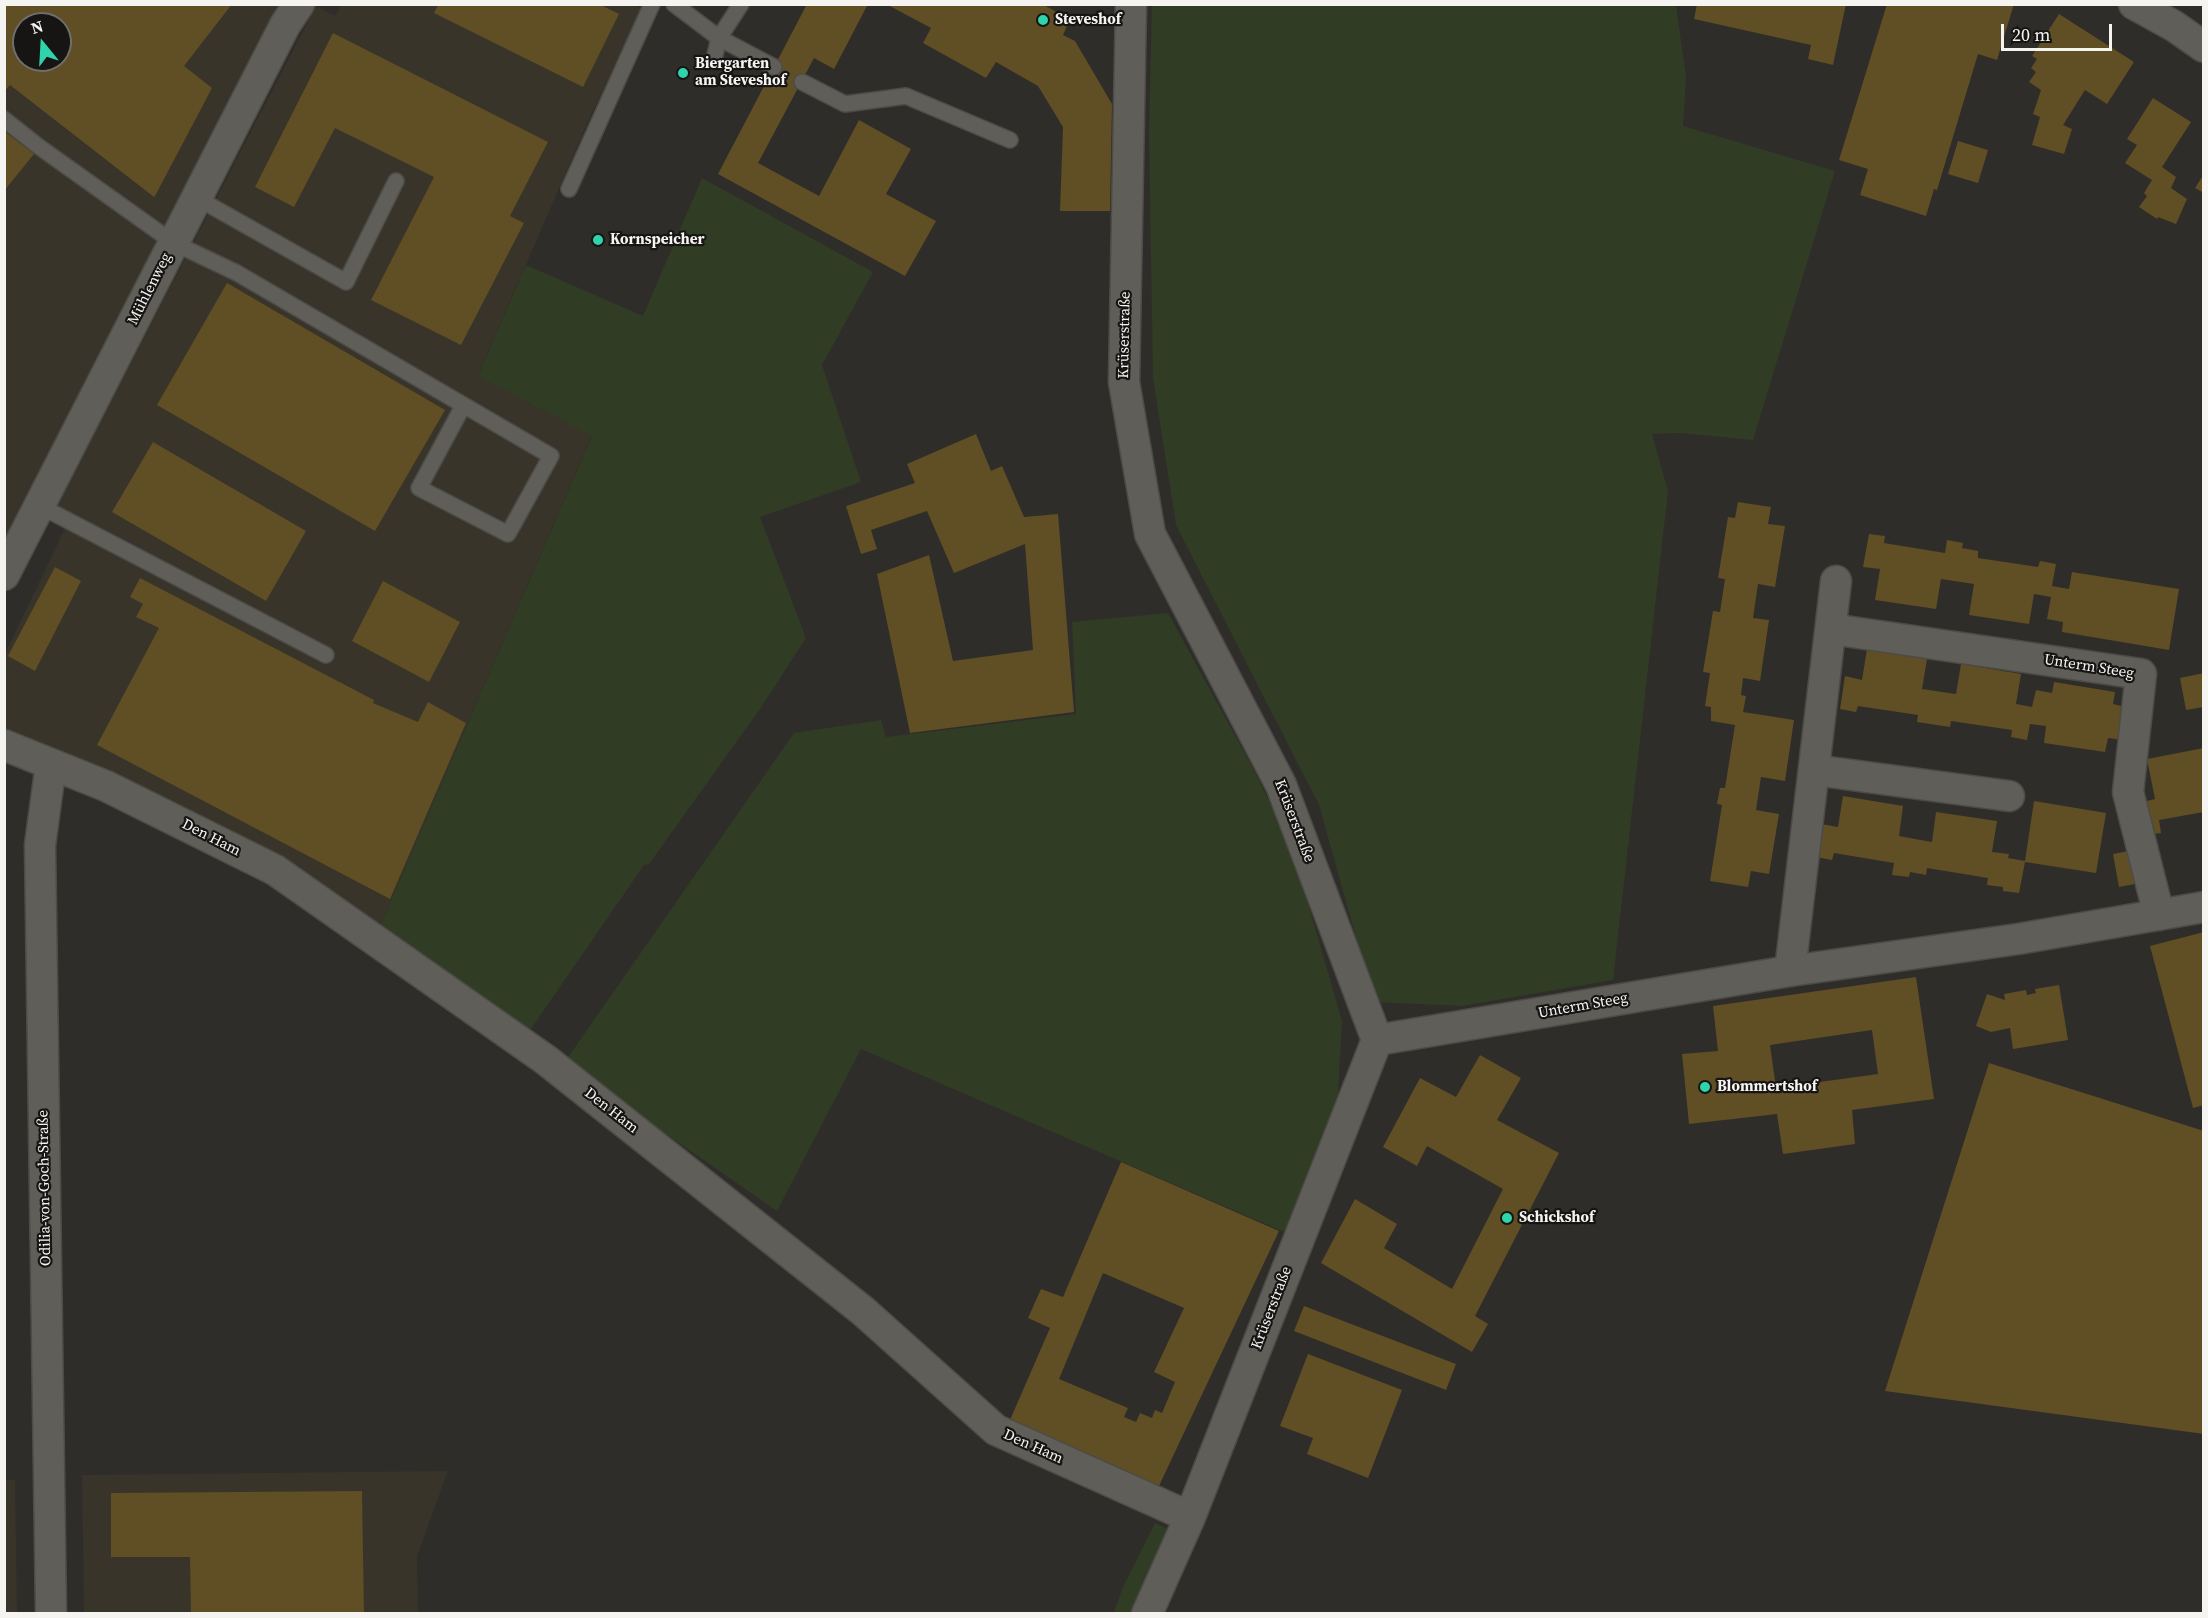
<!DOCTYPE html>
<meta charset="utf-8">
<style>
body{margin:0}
#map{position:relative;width:2208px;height:1618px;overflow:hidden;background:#2f2d29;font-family:"Source Serif 4",serif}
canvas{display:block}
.frame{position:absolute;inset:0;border:6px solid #f5f4f1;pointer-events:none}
.north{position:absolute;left:12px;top:12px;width:60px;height:60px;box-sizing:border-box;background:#161513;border:2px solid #6f6e6c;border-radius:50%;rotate:342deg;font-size:16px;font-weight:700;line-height:24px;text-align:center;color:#f5f4f1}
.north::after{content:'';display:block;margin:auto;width:21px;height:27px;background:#2fd4aa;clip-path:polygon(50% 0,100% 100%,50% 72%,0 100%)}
.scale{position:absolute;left:2001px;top:24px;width:111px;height:27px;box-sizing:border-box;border:3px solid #f5f4f1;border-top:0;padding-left:8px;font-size:18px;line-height:21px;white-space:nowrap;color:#f5f4f1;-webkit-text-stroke:4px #161513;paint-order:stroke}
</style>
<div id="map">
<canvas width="2208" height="1618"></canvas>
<div class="frame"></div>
<div class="north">N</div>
<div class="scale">20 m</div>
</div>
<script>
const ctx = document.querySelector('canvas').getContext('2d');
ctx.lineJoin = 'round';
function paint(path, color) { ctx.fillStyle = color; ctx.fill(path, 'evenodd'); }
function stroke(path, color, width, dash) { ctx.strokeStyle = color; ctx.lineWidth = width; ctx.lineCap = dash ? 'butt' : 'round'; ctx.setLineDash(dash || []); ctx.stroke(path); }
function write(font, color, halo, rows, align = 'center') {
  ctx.font = font + ' "Source Serif 4",serif'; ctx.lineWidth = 4.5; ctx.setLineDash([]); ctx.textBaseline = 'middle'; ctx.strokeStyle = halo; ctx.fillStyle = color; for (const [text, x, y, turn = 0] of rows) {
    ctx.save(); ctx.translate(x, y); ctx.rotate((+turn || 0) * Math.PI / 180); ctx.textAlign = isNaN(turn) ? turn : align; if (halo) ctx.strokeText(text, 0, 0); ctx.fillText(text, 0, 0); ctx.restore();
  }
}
const built = new Path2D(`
 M342,4H634L642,9L590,117L478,375L592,435L377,933L5,735L4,656L70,518L56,508L316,6L335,16Z
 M5,5H287L5,549ZM24,24H60V60H24Z
 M448,1471L417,1556L418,1614L84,1613L82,1475Z
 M4,1480H15L17,1613H5Z`);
const green = new Path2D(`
 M1152,5H1676L1686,77L1683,126L1835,171L1753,440L1681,433L1652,434L1668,491L1613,980L1462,1006L1374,1002L1319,805L1176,525L1153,378L1149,133Z
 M702,178L873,272L822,365L861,482L760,517L806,638L760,709L649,864L644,865L526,1036L377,933L592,436L478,376L526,265L643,316Z
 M1168,613L1249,761L1290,841L1342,1021L1337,1112L1291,1235L861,1049L777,1211L564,1063L794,733L881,720L886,737L1076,714L1072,622Z
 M1155,1523L1170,1530L1137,1613L1113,1614L1123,1587Z`);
const building = new Path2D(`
 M4,4H232L184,66L212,88L155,196L154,197L10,85L4,92ZM24,24H60V60H24Z
 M807,4H868L834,69L814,58L758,163L819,196L859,120L911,149L886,194L936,221L905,276L718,174Z
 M886,4H1042L1070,19L1063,35L1075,41L1112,104L1110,211H1060L1063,127L1038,86L996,62L986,78L923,43L931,28Z
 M1697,4H1846L1833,65L1808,59L1811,45L1694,19Z
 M1887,4H2014L1997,60L1978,54L1937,190L1934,189L1926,216L1860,195L1868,169L1839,160Z
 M438,5H601L619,14L583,87L434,13Z
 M2059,14L2134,62L2107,104L2085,90L2063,125L2072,129L2064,154L2032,145L2040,117L2033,114L2041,90L2029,82L2036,72L2031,68L2037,59L2032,56Z
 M333,33L548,142L510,216L524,223L461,345L371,300L434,177L335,128L294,207L255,187Z
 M2153,98L2191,122L2162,167L2176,177L2171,188L2187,199L2176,224L2158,217L2157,219L2139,207L2147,196L2144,193L2152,180L2125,163L2137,145L2127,139Z
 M4,131L34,154L4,191Z
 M1958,141L1988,150L1978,183L1948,174Z
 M2204,174V193L2195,188Z
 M227,283L445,410L375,531L157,405Z
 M976,434L991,471L1002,466L1024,517L1058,514L1074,712L910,733L877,574L929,555L953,661L1033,650L1025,544L954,573L927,511L871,530L877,549L861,554L846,506L915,483L907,464Z
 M153,442L306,531L266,601L112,512Z
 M1738,502L1771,507L1768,524L1785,526L1775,587L1758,584L1753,618L1769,620L1760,681L1743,678L1741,695L1746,696L1743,712L1794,720L1785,781L1761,777L1756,810L1779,814L1769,874L1751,871L1748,887L1710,881L1722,805L1717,804L1720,788H1725L1735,725L1711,721V707L1705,706L1710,673L1703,672L1713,611L1720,612L1725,579L1718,578L1728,517L1735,518Z
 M1869,534L1885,536L1884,543L1945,553L1947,540L1963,543L1962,548L1978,551V558L2038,567L2040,561L2056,564L2052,586L2069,589L2072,572L2179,589L2169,650L2062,632L2063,622L2047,619L2051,597L2034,594L2029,624L1969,615L1974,584L1941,579L1936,609L1875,600L1880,569L1863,567Z
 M55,567L81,581L35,671L8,656Z
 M140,578L374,700L373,703L418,722L428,702L466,723L390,899L97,745L159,628L136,617L143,604L130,597Z
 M383,581L460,622L429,682L352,641Z
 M1867,649L1927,659L1922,689L1956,694L1961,664L2021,674L2016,704L2032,707L2036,690L2052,693L2054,682L2115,692L2113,704L2129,708L2124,740L2108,738L2105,752L2044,743L2046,726L2030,724L2027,740L2011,737L2012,730L1951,721L1950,727L1917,722L1918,715L1858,706L1856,712L1840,709L1845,676L1862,680Z
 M2204,673V707L2186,710L2180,678Z
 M2204,748V812L2159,820L2161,833L2145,835L2139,803L2155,799L2147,759Z
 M1843,796L1903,806L1899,836L1915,839L1932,842L1936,812L1997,821L1992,852L2009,854L2008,858L2025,861L2034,801L2106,813L2096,873L2025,862L2019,893L2003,891V887L1987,885L1988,878L1927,868L1926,875L1910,872L1909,877L1892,875L1894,863L1834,853L1832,860L1816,857L1821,824L1838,827Z
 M2129,851L2135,884L2119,887L2113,854Z
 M2204,932V1105L2193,1108L2150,946Z
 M1916,977L1934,1099L1852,1110L1855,1144L1783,1154L1777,1114L1689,1124L1682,1054L1718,1051L1713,1006ZM1872,1030L1878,1074L1776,1088L1770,1045Z
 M2059,985L2068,1040L2013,1049L2010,1028L1991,1032L1976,1026L1987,994L2005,1000L2004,994L2026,990L2027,995L2036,993L2035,989Z
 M1480,1055L1521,1078L1497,1120L1559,1153L1475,1316L1488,1324L1472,1352L1321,1263L1355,1199L1397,1224L1384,1248L1452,1289L1503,1189L1427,1146L1417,1166L1383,1147L1420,1078L1456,1097Z
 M1989,1063L2204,1131V1434L1885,1391Z
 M1121,1162L1279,1231L1158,1488L1010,1420L1050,1328L1028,1318L1041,1289L1063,1297ZM1103,1273L1184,1308L1154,1372L1175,1382L1162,1413L1155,1410L1152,1418L1140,1413L1136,1422L1124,1417L1128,1408L1059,1379Z
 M1304,1306L1456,1364L1446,1390L1294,1331Z
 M1308,1354L1402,1390L1368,1478L1307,1454L1313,1438L1280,1426Z
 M362,1491L364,1614H191L190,1557H111V1493Z`);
const service = new Path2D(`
 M674,4L719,38L741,4
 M714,59L719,38L774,67
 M802,82L845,104L906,96L1010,140
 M4,119L38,146L174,243L237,273L551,456L508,534L419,488L463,406
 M569,189L652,4
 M197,198L346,282L396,181
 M40,506L326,655`);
const minor = new Path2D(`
 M1131,4L1124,382L1150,534L1281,785L1377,1040L1190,1517L1147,1614
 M2134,4L2174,26L2204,47
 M4,575L285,25L299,4
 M1831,629L2141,674L2128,792L2159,915
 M4,745L106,786L275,870L546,1060L863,1311L996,1430L1190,1517
 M51,764L40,845L51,1614
 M1814,770L2009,796
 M1790,971L1836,581
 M1377,1040L1790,971L2018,939L2204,907`);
const markers = [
 [1043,20,6,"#2fd4aa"],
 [683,73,6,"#2fd4aa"],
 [598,240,6,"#2fd4aa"],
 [1705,1087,6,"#2fd4aa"],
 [1507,1218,6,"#2fd4aa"]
];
const poiNames = [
 ["Steveshof",1055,20],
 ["Biergarten",695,64],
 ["am Steveshof",695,81],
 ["Kornspeicher",610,240],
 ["Blommertshof",1717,1087],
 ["Schickshof",1519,1218]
];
const streetNames = [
 ["Mühlenweg",150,289,-63],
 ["Krüserstraße",1125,335,-89],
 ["Unterm Steeg",2089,667,9],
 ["Krüserstraße",1294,821,69],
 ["Den Ham",211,838,27],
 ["Unterm Steeg",1583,1006,-10],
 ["Den Ham",611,1111,38],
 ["Odilia-von-Goch-Straße",45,1188,-91],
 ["Krüserstraße",1272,1308,-69],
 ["Den Ham",1033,1447,24]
];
paint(built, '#38342a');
paint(green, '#313c25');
paint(building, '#604e24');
stroke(service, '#4c4b48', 18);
stroke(minor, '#4c4b48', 33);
stroke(service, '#605e59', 15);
stroke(minor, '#605e59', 30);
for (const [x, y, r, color] of markers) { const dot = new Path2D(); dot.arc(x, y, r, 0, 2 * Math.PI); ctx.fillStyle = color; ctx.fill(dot); stroke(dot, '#161513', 2); }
write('bold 15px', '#f5f4f1', '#161513', poiNames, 'left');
write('15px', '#f5f4f1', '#161513', streetNames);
</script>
